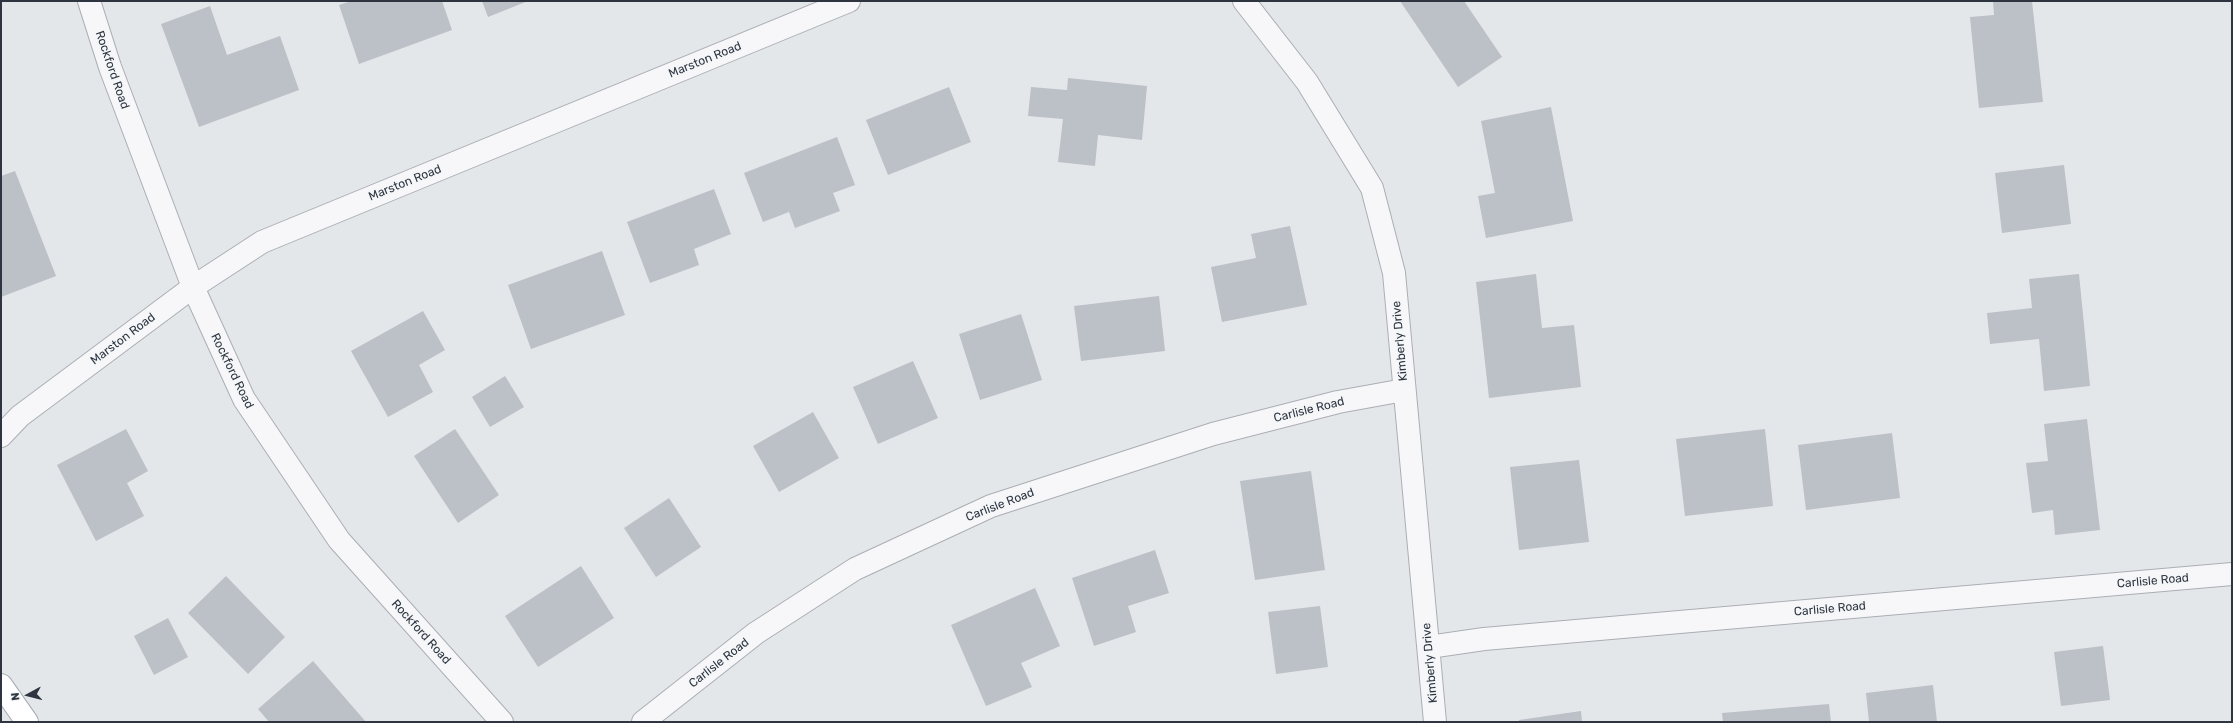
<!DOCTYPE html>
<style>
body{margin:0}
#map{position:relative;width:2233px;height:723px;overflow:hidden;background:#e4e7ea;font-family:Rubik,sans-serif}
canvas{display:block}
.frame{position:absolute;inset:0;border:2px solid #2e3541;pointer-events:none}
.north{position:absolute;left:8px;top:675px;width:40px;height:40px;-webkit-text-stroke:3px #f4f6f8;paint-order:stroke;rotate:263deg;font-size:11px;font-weight:700;line-height:16px;text-align:center;color:#2e3541}
.north::after{content:'';display:block;margin:auto;width:14px;height:18px;background:#2e3541;clip-path:polygon(50% 0,100% 100%,50% 72%,0 100%)}
</style>
<div id="map">
<canvas width="2233" height="723"></canvas>
<div class="frame"></div>
<div class="north">N</div>
</div>
<script>
const ctx = document.querySelector('canvas').getContext('2d');
ctx.lineJoin = 'round';
function paint(path, color) { ctx.fillStyle = color; ctx.fill(path, 'evenodd'); }
function stroke(path, color, width, dash) { ctx.strokeStyle = color; ctx.lineWidth = width; ctx.lineCap = dash ? 'butt' : 'round'; ctx.setLineDash(dash || []); ctx.stroke(path); }
function write(font, color, halo, rows, align = 'center') {
  ctx.font = font + ' Rubik,sans-serif'; ctx.lineWidth = 4; ctx.setLineDash([]); ctx.textBaseline = 'middle'; ctx.strokeStyle = halo; ctx.fillStyle = color; for (const [text, x, y, turn = 0] of rows) {
    ctx.save(); ctx.translate(x, y); ctx.rotate((+turn || 0) * Math.PI / 180); ctx.textAlign = isNaN(turn) ? turn : align; if (halo) ctx.strokeText(text, 0, 0); ctx.fillText(text, 0, 0); ctx.restore();
  }
}
const building = new Path2D(`
 M351,1H442L452,30L359,64L339,5Z
 M482,1H528L488,17Z
 M1400,1H1464L1502,57L1458,87Z
 M1993,1H2032L2043,102L1979,108L1970,17L1994,15Z
 M210,6L227,55L280,36L299,90L199,127L161,24Z
 M1068,78L1147,86L1142,140L1098,135L1095,166L1058,162L1063,119L1028,116L1031,87L1067,90Z
 M949,87L971,142L888,175L866,120Z
 M1551,107L1573,221L1486,238L1478,196L1495,193L1481,121Z
 M837,137L855,185L833,193L840,211L795,228L789,212L763,222L744,173Z
 M2064,165L2071,224L2002,233L1995,173Z
 M15,171L56,276L1,297V176Z
 M714,189L731,234L694,249L699,265L650,283L627,222Z
 M1290,226L1307,305L1222,322L1211,267L1256,258L1251,234Z
 M602,251L625,315L531,349L508,285Z
 M1536,274L1542,328L1574,325L1581,387L1489,398L1476,282Z
 M2079,274L2090,386L2044,391L2039,339L1990,344L1987,313L2032,308L2029,279Z
 M1159,296L1165,351L1081,361L1074,306Z
 M423,311L445,350L419,365L433,392L388,417L351,351Z
 M1021,314L1042,380L980,400L959,334Z
 M913,361L938,418L878,444L853,387Z
 M505,376L524,407L490,427L472,397Z
 M813,412L839,458L779,492L753,446Z
 M2087,419L2100,530L2055,535L2053,510L2032,513L2026,463L2048,461L2044,424Z
 M126,429L148,471L127,483L144,516L96,541L57,465Z
 M455,429L499,495L458,523L414,456Z
 M1765,429L1773,506L1685,516L1676,439Z
 M1892,433L1900,498L1806,510L1798,445Z
 M1579,460L1589,542L1519,550L1510,467Z
 M1311,471L1325,570L1255,580L1240,481Z
 M669,498L701,547L656,577L624,528Z
 M1155,550L1169,593L1128,606L1136,632L1094,646L1072,578Z
 M581,566L614,618L538,667L505,616Z
 M226,576L285,637L248,674L188,613Z
 M1035,588L1060,646L1021,663L1032,687L986,706L951,625Z
 M1320,606L1328,667L1276,674L1268,612Z
 M168,618L188,657L154,675L134,636Z
 M2103,646L2110,700L2061,706L2054,652Z
 M313,661L366,722H269L258,709Z
 M1933,685L1937,722H1869L1866,693Z
 M1829,704L1831,722H1723L1722,713Z
 M1581,711L1582,722H1519V720Z`);
const street = new Path2D(`
 M89,1L110,67L193,287L244,399L339,540L502,722
 M1244,1L1307,82L1372,188L1394,273L1435,722
 M1,436L20,416L193,287L262,242L849,1
 M1429,647L1484,639L2232,574
 M643,722L756,633L855,569L991,506L1213,434L1338,402L1404,390`);
const primary = new Path2D(`
 M1,685L27,722`);
const streetNames = [
 ["Marston Road",705,60,-22],
 ["Rockford Road",112,70,71],
 ["Marston Road",405,183,-22],
 ["Marston Road",123,339,-37],
 ["Kimberly Drive",1400,341,-95],
 ["Rockford Road",232,371,64],
 ["Carlisle Road",1309,410,-14],
 ["Carlisle Road",1000,505,-21],
 ["Carlisle Road",2153,581,-5],
 ["Carlisle Road",1830,609,-5],
 ["Rockford Road",421,632,48],
 ["Carlisle Road",719,663,-38],
 ["Kimberly Drive",1430,663,-95]
];
paint(building, '#bcc0c7');
stroke(street, '#aaaeb4', 24);
stroke(primary, '#a5abb5', 24);
stroke(street, '#f7f7f9', 22);
stroke(primary, '#fff', 22);
write('12px', '#2e3541', '#f4f6f8', streetNames);
</script>
